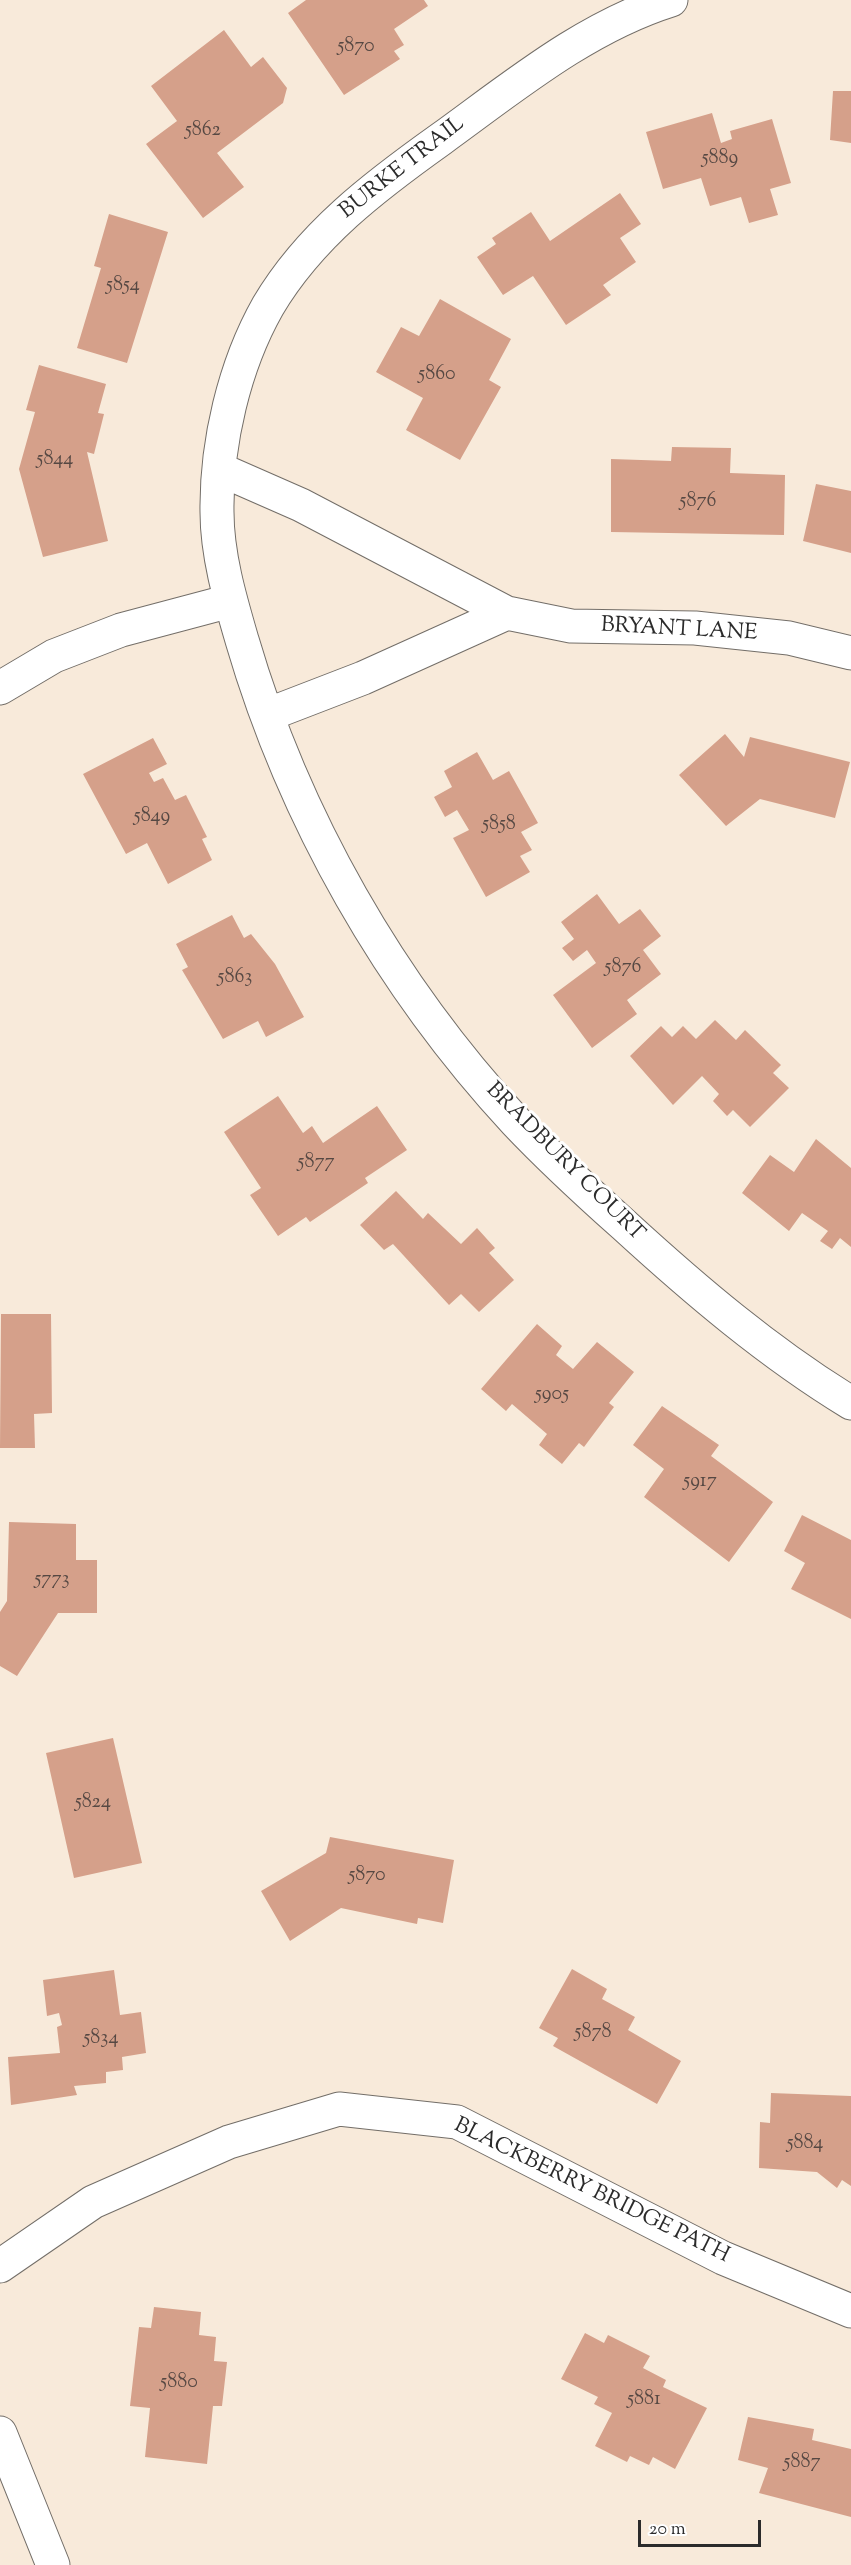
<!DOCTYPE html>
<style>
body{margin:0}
#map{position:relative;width:851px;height:2565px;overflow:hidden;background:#f8eada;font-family:"Sorts Mill Goudy",serif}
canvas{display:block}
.scale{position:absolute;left:638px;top:2520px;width:123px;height:27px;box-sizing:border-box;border:3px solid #2b2b2b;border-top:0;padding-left:8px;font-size:18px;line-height:21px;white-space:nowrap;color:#2b2b2b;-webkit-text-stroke:4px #fff;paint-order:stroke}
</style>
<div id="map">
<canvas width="851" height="2565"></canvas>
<div class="scale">20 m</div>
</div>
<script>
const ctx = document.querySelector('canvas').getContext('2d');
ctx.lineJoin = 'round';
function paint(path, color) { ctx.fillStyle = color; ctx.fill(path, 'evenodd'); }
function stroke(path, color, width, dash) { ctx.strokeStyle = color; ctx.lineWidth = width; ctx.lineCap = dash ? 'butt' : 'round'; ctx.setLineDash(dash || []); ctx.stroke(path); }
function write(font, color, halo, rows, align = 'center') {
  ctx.font = font + ' "Sorts Mill Goudy",serif'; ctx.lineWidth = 6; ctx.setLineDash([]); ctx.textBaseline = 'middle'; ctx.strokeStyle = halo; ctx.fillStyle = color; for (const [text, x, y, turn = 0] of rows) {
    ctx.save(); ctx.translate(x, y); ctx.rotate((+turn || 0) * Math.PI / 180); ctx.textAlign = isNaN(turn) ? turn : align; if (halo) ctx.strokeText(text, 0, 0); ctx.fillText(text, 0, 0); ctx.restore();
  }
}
const building = new Path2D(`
 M306,0H424L428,6L394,29L404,45L394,51L400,59L344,95L288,13Z
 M224,30L251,67L263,57L287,88L283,103L217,153L244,187L203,218L146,144L177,121L151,86Z
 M833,91H851V143L830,140Z
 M712,113L721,143L732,139L730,131L772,119L791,183L770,189L778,215L749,223L741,197L710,206L701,178L663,189L646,132Z
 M620,193L641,224L620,238L636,262L603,285L611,295L566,325L533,276L503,295L477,257L496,244L492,238L531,212L550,241Z
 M109,214L168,232L127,363L77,348L101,268L94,266Z
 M440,299L511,339L489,380L501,387L460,460L406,430L423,398L376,372L401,327L419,336Z
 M39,365L106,384L98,413L104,414L94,454L87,452L108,541L43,557L19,469L35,412L26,410Z
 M672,447L731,448L730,473L785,475L784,535L611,532V459L671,461Z
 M816,484L851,491V553L803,541Z
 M725,734L744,757L750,737L850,762L835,818L760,799L726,826L679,775Z
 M153,738L167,764L149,773L154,782L163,778L175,800L186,795L207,837L202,839L212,860L168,884L147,843L126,854L83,774Z
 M477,752L493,780L509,771L538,823L521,832L532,850L520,856L530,872L486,897L453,838L469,830L457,810L445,817L434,797L452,787L444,771Z
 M597,894L619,924L640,909L661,936L643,950L661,974L627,1000L637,1014L592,1048L553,995L596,963L587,950L573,961L562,948L574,939L561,922Z
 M232,915L244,938L251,934L275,964L304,1017L266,1037L258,1021L223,1039L182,970L188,967L176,944Z
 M715,1020L736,1040L745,1030L781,1065L773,1073L789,1088L750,1127L733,1110L727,1116L713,1101L719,1094L702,1076L673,1105L630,1056L661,1026L672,1037L683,1026L696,1039Z
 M278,1096L303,1133L312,1126L323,1143L377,1106L407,1150L365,1178L368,1183L310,1222L306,1217L278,1236L250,1195L261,1188L224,1132Z
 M816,1139L851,1168V1247L840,1238L832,1249L820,1241L828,1231L802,1213L789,1231L742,1193L770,1155L794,1172Z
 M396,1191L423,1219L428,1213L461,1244L477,1228L495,1248L489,1253L514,1280L479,1312L461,1294L449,1305L393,1244L384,1250L360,1225Z
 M1,1314H51L52,1413L34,1414L35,1448H0Z
 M537,1324L562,1346L556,1355L573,1369L597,1342L634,1372L609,1403L614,1407L584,1447L579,1443L562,1464L539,1445L547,1434L512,1404L506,1411L481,1389Z
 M662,1406L719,1445L711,1456L773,1502L729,1562L644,1497L664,1469L633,1445Z
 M802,1515L851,1540V1619L791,1589L805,1563L784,1551Z
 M9,1522L76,1524V1560H97V1613H58L17,1676L0,1666V1612L7,1601Z
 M113,1738L142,1863L74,1878L46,1753Z
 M330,1837L454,1860L443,1923L418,1918L417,1924L341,1908L290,1941L261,1891L326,1853Z
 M572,1969L607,1989L602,1999L635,2017L628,2030L681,2061L657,2104L553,2046L558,2038L539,2028Z
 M114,1970L120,2015L141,2012L146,2053L122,2057L123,2070L106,2072V2083L74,2086L77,2095L11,2105L8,2057L60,2053L57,2027L62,2025L59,2013L47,2016L43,1980Z
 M771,2093L851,2096V2186L842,2180L837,2188L817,2172L759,2168L760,2122L770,2123Z
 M154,2307L201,2312L199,2335L216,2337L214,2361L227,2362L222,2406H213L207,2464L145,2457L150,2408L130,2406L139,2327L151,2328Z
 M585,2333L604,2343L608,2335L650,2356L643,2368L666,2380L663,2387L707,2408L675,2469L653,2457L649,2465L630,2456L627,2462L595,2446L612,2413L594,2404L598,2397L561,2379Z
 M748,2417L814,2429L812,2440L851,2449V2517L759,2493L768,2468L738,2460Z`);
const street = new Path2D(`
 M671,0C585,27 513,87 441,139C375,186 310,235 268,306C234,366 216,444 217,512C217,555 230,599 242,640C294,818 390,986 516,1122C550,1158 587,1192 624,1225C695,1290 769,1353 851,1403
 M219,469L301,505L507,613L571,626L695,628L789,638L851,653
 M0,688L54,656L121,630L230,601
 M267,715L363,678L507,613
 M0,2266L93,2202L229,2142L339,2109L457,2122L723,2258L851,2311
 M0,2433L53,2565`);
const numberNames = [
 ["5870",356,48],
 ["5862",203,132],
 ["5889",720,160],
 ["5854",123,287],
 ["5860",437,376],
 ["5844",55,461],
 ["5876",698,503],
 ["5849",152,818],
 ["5858",499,826],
 ["5876",623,969],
 ["5863",235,979],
 ["5877",316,1164],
 ["5905",552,1396],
 ["5917",700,1483],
 ["5773",52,1581],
 ["5824",93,1804],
 ["5870",367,1877],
 ["5878",593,2034],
 ["5834",101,2040],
 ["5884",805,2145],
 ["5880",179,2384],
 ["5881",644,2401],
 ["5887",802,2464]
];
const streetNames = [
 ["BURKE TRAIL",403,169,-38],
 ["BRYANT LANE",679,631,3],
 ["BRADBURY COURT",564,1163,45],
 ["BLACKBERRY BRIDGE PATH",591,2192,26]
];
paint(building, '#d5a08a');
stroke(street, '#736e68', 35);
stroke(street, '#fff', 33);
write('20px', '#564843', null, numberNames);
write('22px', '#2b2b2b', '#fff', streetNames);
</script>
